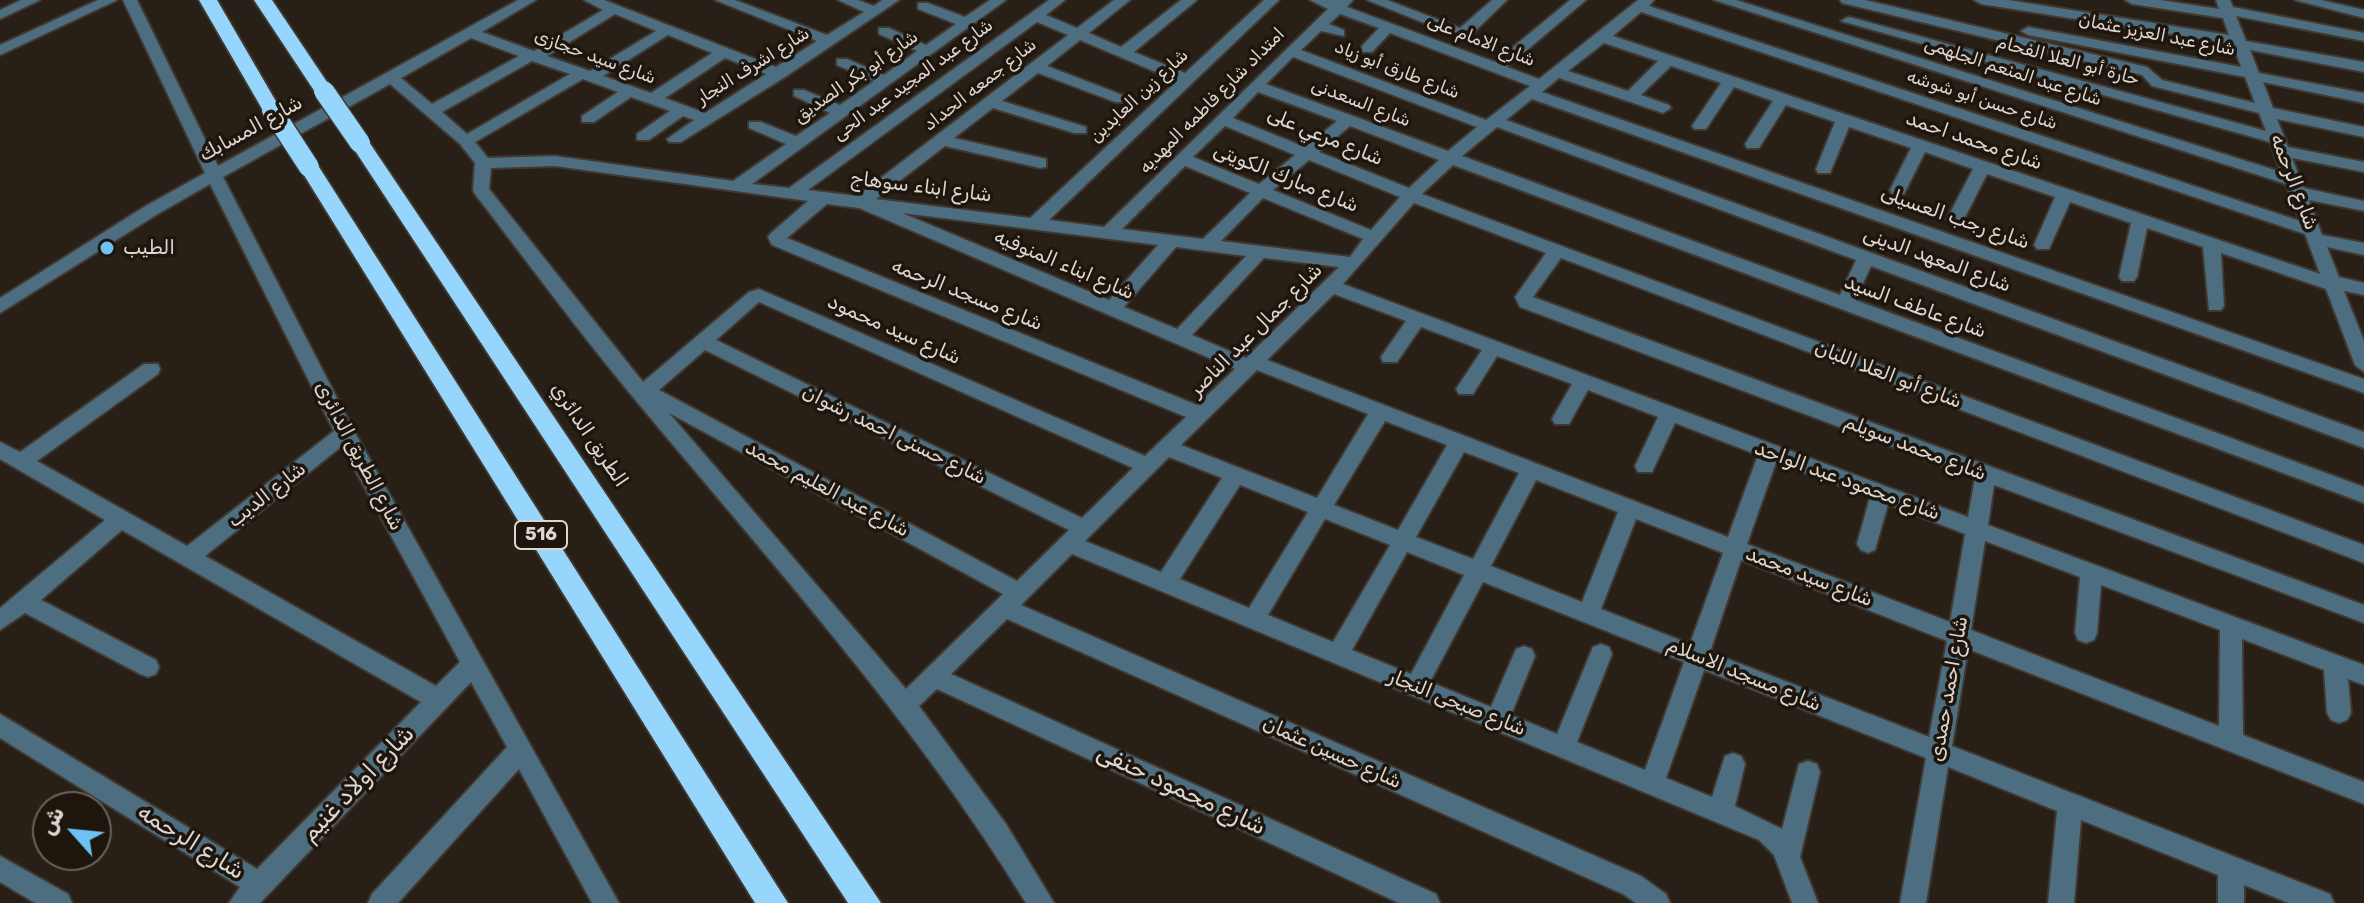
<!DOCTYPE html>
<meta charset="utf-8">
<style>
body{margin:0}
#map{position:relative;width:2364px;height:903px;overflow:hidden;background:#281f16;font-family:Rubik,"Noto Sans Arabic",sans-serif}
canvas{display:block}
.north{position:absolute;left:32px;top:791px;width:80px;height:80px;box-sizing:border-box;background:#1e160d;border:2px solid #6a635b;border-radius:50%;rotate:297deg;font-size:22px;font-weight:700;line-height:32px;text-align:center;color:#ddd6d0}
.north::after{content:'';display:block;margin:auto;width:28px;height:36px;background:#6dc2f3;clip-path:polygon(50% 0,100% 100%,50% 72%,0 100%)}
</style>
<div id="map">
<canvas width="2364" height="903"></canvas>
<div class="north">ش</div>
</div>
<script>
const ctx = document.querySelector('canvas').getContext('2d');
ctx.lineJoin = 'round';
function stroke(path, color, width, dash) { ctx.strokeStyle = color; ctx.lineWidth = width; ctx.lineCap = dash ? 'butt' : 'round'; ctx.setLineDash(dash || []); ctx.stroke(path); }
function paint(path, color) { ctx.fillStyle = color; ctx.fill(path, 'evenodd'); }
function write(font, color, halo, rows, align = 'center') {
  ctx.font = font + ' Rubik,"Noto Sans Arabic",sans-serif'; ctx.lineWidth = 7; ctx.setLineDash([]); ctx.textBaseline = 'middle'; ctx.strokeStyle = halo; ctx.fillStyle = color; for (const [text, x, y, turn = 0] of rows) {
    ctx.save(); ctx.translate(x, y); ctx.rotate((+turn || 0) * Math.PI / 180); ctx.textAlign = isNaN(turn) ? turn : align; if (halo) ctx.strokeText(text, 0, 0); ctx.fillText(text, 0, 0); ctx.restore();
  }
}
const minor = new Path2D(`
 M21,0H40L0,19V10Z
 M98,0H117L0,55V45Z
 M123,0H137L218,166L518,0H536L482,32L534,51L603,10L584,0H604L776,67L817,41L715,0H735L827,35L864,12L838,0H858L874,6L882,0H899L785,77L681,142H669L667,139L694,120L683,116L649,140H637V134L670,111L631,97L594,122H582V116L618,92L583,79L475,142L488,158L555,156L733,181L786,144L749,128V122H761L796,136L830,113L794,96V90H804L840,105L874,81L837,65V59H847L884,75L917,51L879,34V28H889L926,45L956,24L918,9V3H928L965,17L990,0H1006L752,184L789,188L1049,0H1065L1046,15L1077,28L1114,0H1130L1089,33L1121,47L1181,0H1197L1134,52L1185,73L1264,0H1279L1049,220L1104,227L1328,9L1310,0H1353L1347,7L1495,62L1570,0H1586L1507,67L1539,79L1638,0H1654L1649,6L2300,221L2286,184L1714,0H1736L2281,172L2270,142L1841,21L1848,17L1853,18L2266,131L2259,113L2152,86L2142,75L1842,3L1840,0H1865L2147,67L2162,80L2255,103L2245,77L2028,35L2021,31L2028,27L2241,67L2233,44L1981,4L1974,0H2008L2229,35L2223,18L2132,4L2125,0H2160L2219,9L2216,0H2230L2233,7L2364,33V41L2236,16L2246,41L2364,62V72L2250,50L2259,73L2364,93V103L2263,82L2273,108L2364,127V137L2277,119L2288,147L2364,162V172L2292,158L2304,188L2364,201V211L2309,200L2322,235L2364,243V255L2327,247L2339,277L2364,283V295L2344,291L2364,341V372L2355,365L2326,289L2221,253L2224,306L2221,310H2209L2203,247L2147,228L2137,277L2134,281H2122L2119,277L2131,223L2070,202L2049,249H2037L2034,245L2055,197L1987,174L1962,223H1950L1947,219L1973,169L1925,152L1904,194H1892L1890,190L1911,148L1849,127L1830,173H1818L1816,169L1835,122L1786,105L1759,148H1747L1745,144L1773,101L1734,87L1706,129H1694L1692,126L1721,83L1671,66L1641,95L1669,105L1671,108L1663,113L1559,78L1542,92L2364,379V393L1532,99L1506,120L2364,432V448L1871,266L1855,300L2364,487V503L1453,165L1422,194L2364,545V563L1561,258L1533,297L2364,605V623L1994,485L1988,525L2364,665V685L2348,679L2351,713L2347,720L2339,723L2331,720L2327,713L2324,670L2242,639L2243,735L2364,782V804L1968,649L1952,746L2330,894L2334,903H2289L2244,885V903H2218V875L2081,820L2074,903H2048L2057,811L1948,767L1926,903H1900L1926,758L1704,670L1666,778L1712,797L1725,756L1733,753L1741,756L1745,764L1735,806L1782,829L1799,764L1808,761L1817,764L1820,772L1800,857L1818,903H1792L1774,855L1759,840L1072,554L1021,605L1641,876L1666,894L1670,903H1636L1623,894L1007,619L951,674L1436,894L1440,903H1399L937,689L919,706L1006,824L1054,903H1026C912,717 766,558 628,391C575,327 526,260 475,194L473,190L475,163L460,144L390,84L223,177L354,431L619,903H592L519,769L398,903H368L372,894L507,747L471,682L260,903H229L240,887L0,738V714L257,869L421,702L122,530L41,600L156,660L159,667L156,674L148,677L140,674L25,613L0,630V608L105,520L0,459V442L20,452L144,364H158L160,369L158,374L37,461L187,546L334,431L210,184L156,215L0,313V298L144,207L205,173ZM1641,12L2305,234L2320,274L1613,36ZM615,14L656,31L590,71L547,56ZM1340,14L1379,28L1362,46V52H1372L1390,33L1530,86L1486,120L1301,50L1321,31L1344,36V30L1329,24ZM1037,22L1068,35L857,196L808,190ZM668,35L712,53L651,93L603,76ZM471,38L519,56L432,104L401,78ZM1080,40L1177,81L1030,218L876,199L945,146L1040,168L1046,167V159L954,138L993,108L1074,133H1086V127L1002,101L1038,73L1115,102H1125V96L1047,66ZM1604,43L1658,61L1628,91L1568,71ZM1293,57L1477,127L1448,151L1266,84ZM725,58L766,74L705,113L665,98ZM532,61L570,74L467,134L442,112ZM1258,92L1337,121L1305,147L1233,118ZM1225,126L1295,155L1259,184L1193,157ZM1350,126L1439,160L1409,188L1319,152ZM1497,127L1856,260L1840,295L1462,156ZM1309,160L1400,197L1371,230L1273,190ZM555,166L808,201L771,233L768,237L772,245L1186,417L1145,456L759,289L749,292L643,382L489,189L491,168ZM1185,166L1250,193L1203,239L1122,229ZM1263,198L1363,239L1350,257L1221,241ZM1414,203L1546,253L1515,297L1520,307L1975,478L1968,517L1343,284ZM827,204L859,208L1235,369L1197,405L787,238ZM902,213L1158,245L1109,300ZM1176,247L1246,256L1177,329L1124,307ZM1264,258L1339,267L1246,358L1192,335ZM1334,294L1406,321L1381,357L1383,362H1397L1421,327L1482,350L1456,389L1459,394H1473L1497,356L1572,384L1552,419L1555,424H1569L1588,390L1658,417L1635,466L1638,472H1652L1675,423L1758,455L1728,537L1267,360ZM759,302L1133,468L1082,518L716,340ZM705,350L1069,530L1017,581L659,390ZM1257,370L1368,414L1317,498L1181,445ZM669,413L1003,594L906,689ZM1385,421L1447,445L1398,530L1334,505ZM342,446L460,662L436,686L205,556ZM1464,452L1519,473L1473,559L1416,537ZM1169,457L1222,478L1161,572L1085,541ZM1776,462L1870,497L1857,544L1861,550L1868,553L1875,550L1888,504L1965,534L1950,622L1747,544ZM1536,480L1618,512L1582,602L1491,566ZM1240,485L1308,512L1249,608L1180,579ZM1325,519L1390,545L1333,642L1268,615ZM1636,519L1723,553L1690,644L1601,609ZM1985,541L2080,577L2075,633L2078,640L2086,643L2094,640L2097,633L2101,585L2220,630L2219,726L1971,630ZM1407,552L1464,575L1411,674L1352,650ZM1741,560L1947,641L1929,737L1710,652ZM1483,582L1684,662L1645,770L1577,742L1612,654L1609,647L1601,644L1593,647L1557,734L1511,715L1535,656L1532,649L1524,646L1516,649L1491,707L1430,682Z
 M1367,0H1387L1460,28L1492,0H1507L1471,35L1459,37Z
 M2295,0H2321L2364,10V18Z
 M0,856L68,894L72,903H35L0,882Z`);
const highway = new Path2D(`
 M199,0H217L281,110L279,114H265Z
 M254,0H272L333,91L331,95H317Z
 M360,137L367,139L881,903H848L350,143Z
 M309,161L319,167L788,903H755L299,167Z`);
const highwayBridge = new Path2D(`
 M324,91L360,143
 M272,110L309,167`);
const markers = [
 [107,248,8,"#6dc2f3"]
];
const farStreetnames = [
 ["شارع عبد العزيز عثمان",2157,35,11],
 ["شارع الامام على",1481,41,21],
 ["شارع سيد حجازى",595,57,20],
 ["حارة أبو العلا الفحام",2068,61,15],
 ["شارع اشرف النجار",753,66,-32],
 ["شارع طارق أبو زياد",1397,70,21],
 ["شارع عبد المنعم الجلهمى",2013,72,18],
 ["شارع أبو بكر الصديق",856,77,-35],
 ["شارع عبد المجيد عبد الحى",913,80,-36],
 ["شارع جمعه الحداد",980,85,-38],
 ["شارع زين العابدين",1139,96,-43],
 ["شارع حسن أبو شوشه",1982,100,18],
 ["امتداد شارع فاطمه المهديه",1212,101,-45],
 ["شارع السعدنى",1361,103,21]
];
const shields = [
 [541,535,52]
];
const shieldNames = [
 ["516",541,535]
];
const streetNames = [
 ["شارع المسابك",251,129,-29],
 ["شارع مرعي على",1325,137,22],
 ["شارع محمد احمد",1974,141,19],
 ["شارع مبارك الكويتى",1286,178,22],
 ["شارع الرحمه",2294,182,69],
 ["شارع ابناء سوهاج",921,187,7],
 ["شارع رجب العسيلى",1955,218,19],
 ["شارع المعهد الدينى",1937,260,20],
 ["شارع ابناء المنوفيه",1064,265,23],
 ["شارع مسجد الرحمه",967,295,22],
 ["شارع عاطف السيد",1915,307,20],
 ["شارع سيد محمود",894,330,24],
 ["شارع جمال عبد الناصر",1256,330,-45],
 ["شارع أبو العلا اللبان",1888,375,21],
 ["الطريق الدائري",589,435,56],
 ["شارع حسنى احمد رشوان",894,435,26],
 ["شارع محمد سويلم",1915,448,21],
 ["شارع الطريق الدائرى",359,456,62],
 ["شارع محمود عبد الواحد",1847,481,20],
 ["شارع عبد العليم محمد",827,489,28],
 ["شارع الديب",267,495,-38],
 ["شارع سيد محمد",1809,577,21],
 ["شارع مسجد الاسلام",1744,675,22],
 ["شارع احمد حمدى",1949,689,-80],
 ["شارع صبحى النجار",1457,703,22],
 ["شارع حسين عثمان",1332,753,24]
];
const poiNames = [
 ["الطيب",123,248]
];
const nearStreetnames = [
 ["شارع اولاد غنيم",358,784,-46],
 ["شارع محمود حنفى",1181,790,25],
 ["شارع الرحمه",191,842,32]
];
stroke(minor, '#413930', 4);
stroke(highway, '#413930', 4);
paint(minor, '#4d6d80');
paint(highway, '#97d6fc');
stroke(highwayBridge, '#413930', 23, []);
stroke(highwayBridge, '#97d6fc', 20);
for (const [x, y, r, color] of markers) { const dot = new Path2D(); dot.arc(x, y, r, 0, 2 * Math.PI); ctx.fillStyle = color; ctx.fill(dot); stroke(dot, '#1e160d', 3); }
write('18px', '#ddd6d0', '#1e160d', farStreetnames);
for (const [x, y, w] of shields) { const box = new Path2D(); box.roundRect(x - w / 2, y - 14, w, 28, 6); ctx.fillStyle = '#1e160d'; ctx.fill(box); stroke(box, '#ddd6d0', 2); }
write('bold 18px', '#ddd6d0', null, shieldNames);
write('20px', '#ddd6d0', '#1e160d', streetNames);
write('20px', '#ddd6d0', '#1e160d', poiNames, 'left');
write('24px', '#ddd6d0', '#1e160d', nearStreetnames);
</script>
